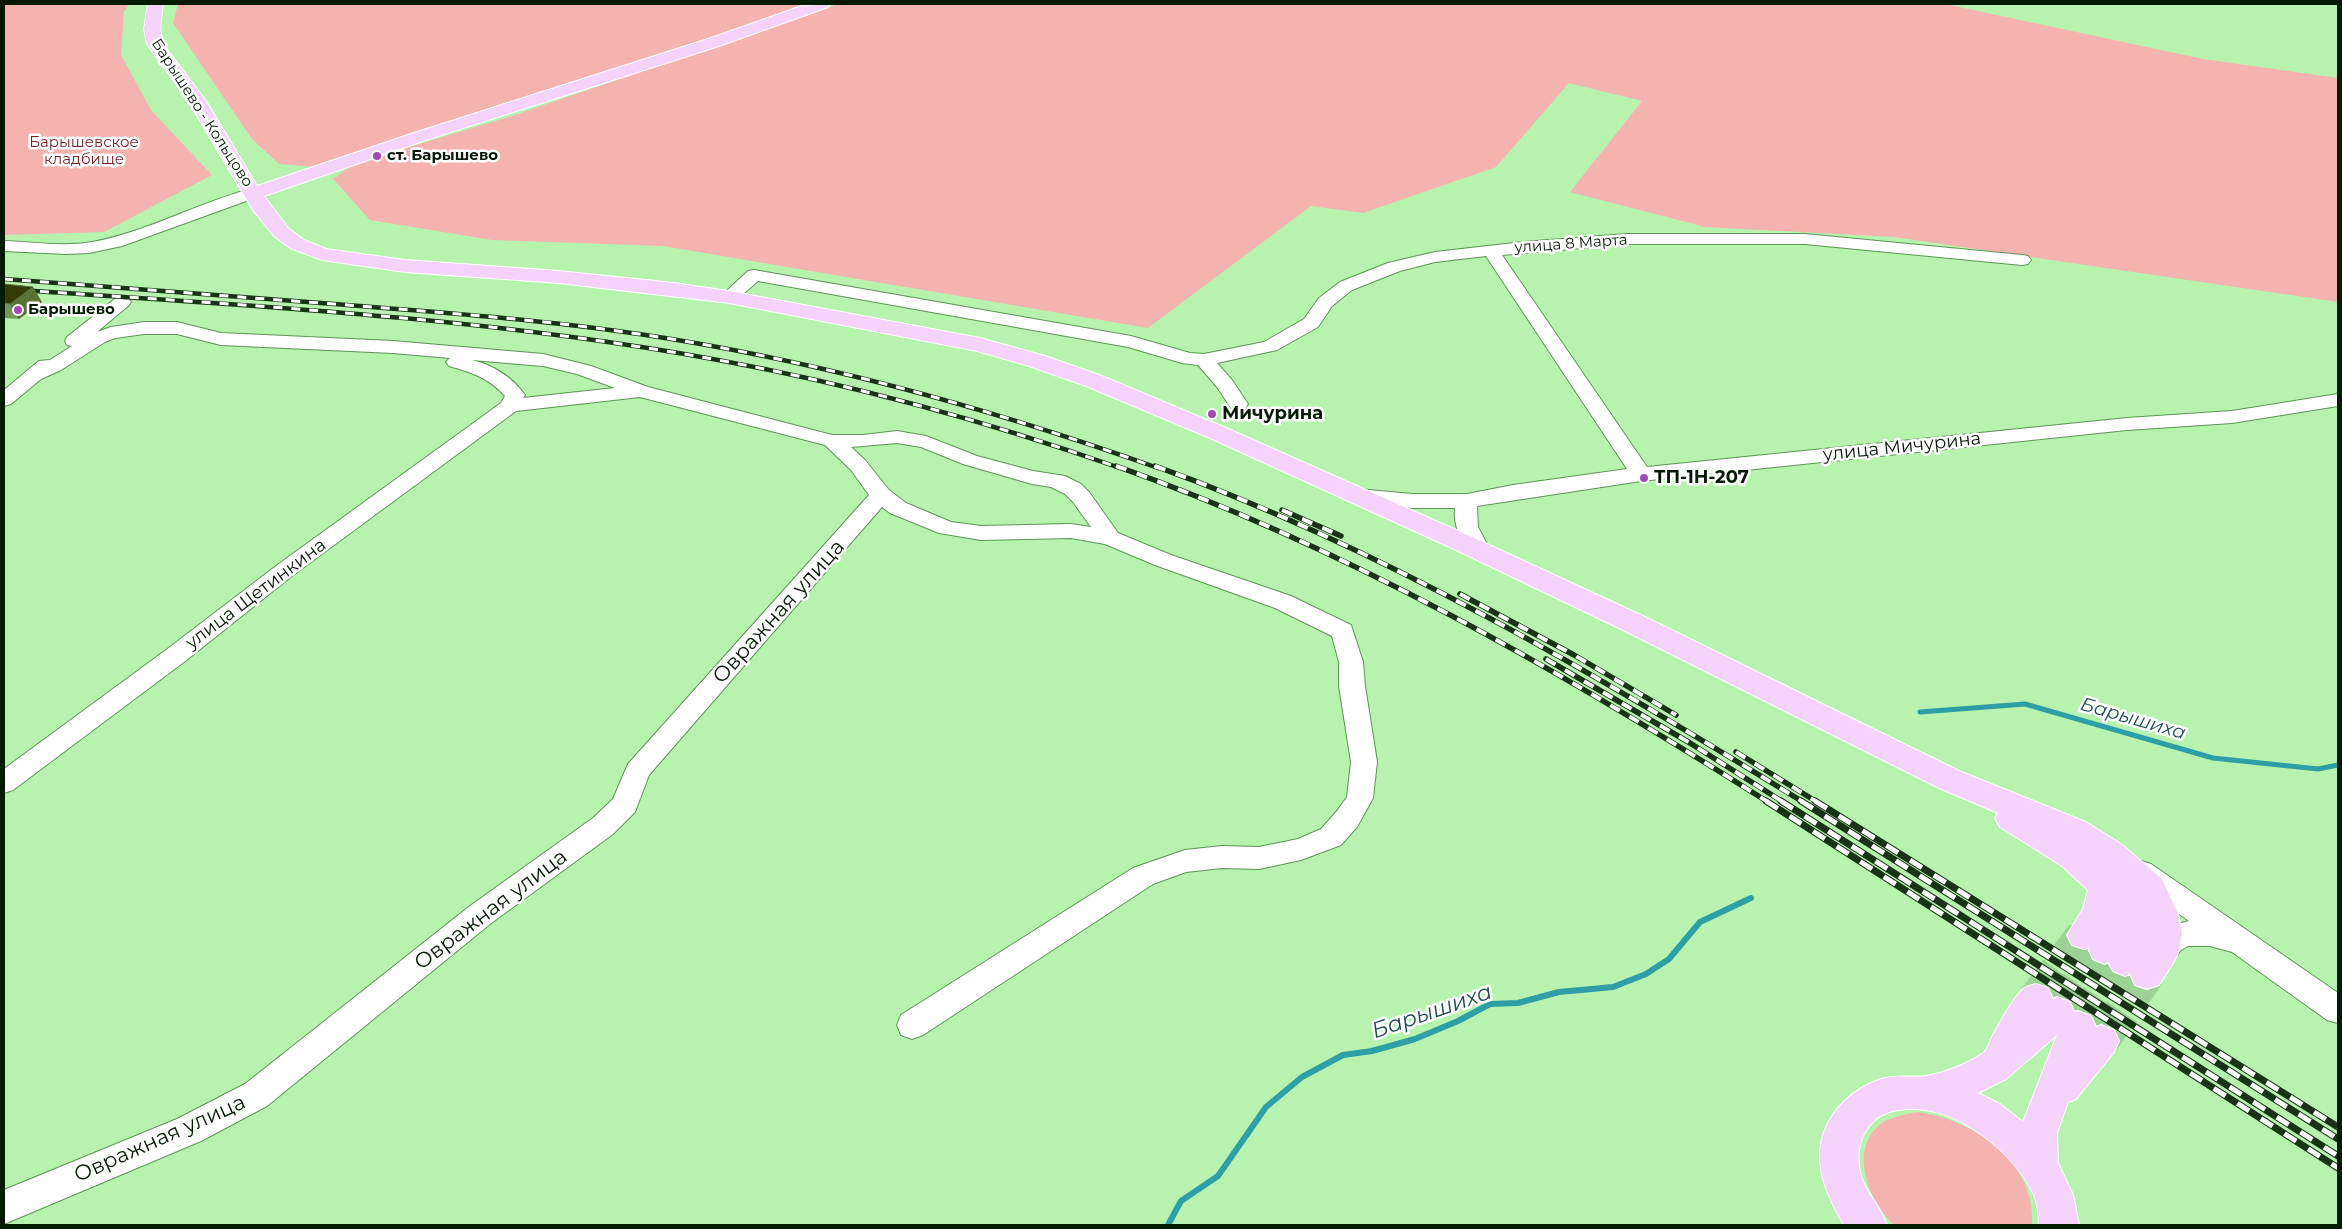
<!DOCTYPE html>
<meta charset="utf-8">
<style>
body{margin:0}
#map{position:relative;width:2342px;height:1229px;overflow:hidden;background:#b7f2af;font-family:Montserrat,sans-serif}
canvas{display:block}
.frame{position:absolute;inset:0;border:5px solid #041a03;pointer-events:none}
</style>
<div id="map">
<canvas width="2342" height="1229"></canvas>
<div class="frame"></div>
</div>
<script>
const ctx = document.querySelector('canvas').getContext('2d');
ctx.lineJoin = 'round';
function paint(path, color) { ctx.fillStyle = color; ctx.fill(path, 'evenodd'); }
function stroke(path, color, width, dash) { ctx.strokeStyle = color; ctx.lineWidth = width; ctx.lineCap = dash ? 'butt' : 'round'; ctx.setLineDash(dash || []); ctx.stroke(path); }
function write(font, color, halo, rows, align = 'center') {
  ctx.font = font + ' Montserrat,sans-serif'; ctx.lineWidth = 5; ctx.setLineDash([]); ctx.textBaseline = 'middle'; ctx.strokeStyle = halo; ctx.fillStyle = color; for (const [text, x, y, turn = 0] of rows) {
    ctx.save(); ctx.translate(x, y); ctx.rotate((+turn || 0) * Math.PI / 180); ctx.textAlign = isNaN(turn) ? turn : align; if (halo) ctx.strokeText(text, 0, 0); ctx.fillText(text, 0, 0); ctx.restore();
  }
}
const green = new Path2D(`
 M4,4H130L124,11L121,55L151,110L212,175L104,232L4,235Z
 M178,4H808L731,33L434,129L368,148L316,167L279,164L252,139L173,23Z
 M838,4H1945L2203,59L2338,78V302L1894,237L1705,227L1570,192L1642,101L1569,83L1496,167L1363,213L1311,206L1148,328L663,246L492,240L370,220L333,179L350,167L390,153L512,116Z
 M1917,1112C1974,1119 2037,1163 2032,1225H1894C1871,1203 1849,1155 1877,1127C1887,1117 1903,1115 1917,1112Z`);
const streamFar1 = new Path2D(`
 M1920,712L2025,704L2213,758L2318,769L2338,765`);
const stream = new Path2D(`
 M1168,1225L1181,1201L1218,1176L1266,1107L1302,1077L1343,1055L1372,1051L1415,1039L1458,1021L1490,1004L1518,1003L1559,992L1613,987L1646,974L1669,959L1700,922L1751,898`);
const majorTunnel = new Path2D(`
 M2036,999L2084,935
 M2057,1013L2105,949
 M2078,1027L2125,961
 M2101,1041L2147,974`);
const minor = new Path2D(`
 M254,188L260,190L262,193L260,196L122,246L89,253L66,254L4,251V241C32,242 64,247 92,242C148,232 199,202 254,188Z
 M1627,234H1805L2022,255L2028,256L2031,260L2028,264L2022,265L1805,244H1627L1502,255L1647,467L2127,418L2232,411L2338,394V406L2232,423L2127,430L1641,481L1477,506L1478,527L1490,550L1487,555L1479,557L1471,555C1461,540 1453,526 1455,508H1412L1358,503L1350,501L1347,496L1350,491L1358,489L1412,494H1467L1513,485L1627,469L1486,256L1435,262L1400,271L1352,290L1332,306L1318,327L1277,350L1217,363L1232,380L1248,404L1245,408L1238,410L1231,408L1217,387L1198,365L1182,363L1128,347L758,281L735,301H723L720,297L748,271L754,270L1131,336L1190,353L1204,354L1264,342L1304,319L1319,298L1340,282L1388,263L1435,252L1523,242Z
 M122,297L128,298L131,302L128,306L97,332L111,327L144,322H177L221,333L393,341L543,354L591,366L648,387L832,435H863L897,431L926,436L977,456L1033,471L1065,476L1081,484L1089,492L1118,533L1171,555L1291,596L1351,625L1363,662L1365,686L1377,762L1373,798L1357,827L1341,845L1301,860L1259,869L1222,868L1186,872L1153,884L923,1035L912,1039L901,1035L897,1025L901,1015L1133,868L1185,850L1222,846L1259,847L1298,839L1321,829L1337,811L1347,797L1351,762L1339,686V662L1332,636L1275,608L1155,565L1105,544L1071,538L981,540L939,533L890,513L882,507L649,775L635,812L613,834L490,924L267,1106L201,1141L4,1224V1190L177,1119L245,1084L470,906L593,818L613,799L628,764L869,495L851,470L825,445L640,397L516,411L292,576L184,662L13,790L4,793V769L166,650L276,566L501,403L505,396C489,378 471,372 449,366L446,362L450,358L393,353L221,345L177,334H144L115,338L105,342L61,370L41,379L11,404L4,406V390L39,361L50,360L72,346L67,345L65,341L67,337L116,298ZM472,360L543,366L577,374L615,388L523,398L525,395C512,377 493,365 472,360ZM897,443L921,447L963,464L1032,484L1051,487L1065,494L1073,502L1091,527L1071,524L981,526L951,522L906,503L889,490L865,460L851,447Z
 M2141,861L2151,864L2338,993V1023L2327,1020L2232,952L2210,946H2188L2181,950L2171,962L2161,966L2151,962L2146,953C2156,934 2168,926 2189,921L2131,880L2127,872L2131,864Z`);
const major = new Path2D(`
 M148,4H163L160,29L163,44L206,101L257,186L414,133L708,39L802,6L830,4L828,7L719,46L426,140L264,196L288,228L304,240L326,249L405,260L559,271L674,283L729,291L980,338L1045,356L1102,376L1226,428L1472,537L1643,616L1959,771L2086,822L2121,844L2162,879L2178,914L2182,934L2178,953L2173,963L2159,985L2147,989L2135,985L2130,974L2125,976L2113,971L2108,962L2105,964L2093,959L2088,948L2084,949L2072,945L2067,935L2083,909L2088,890L2062,866L2000,827L1995,818L1998,813L1937,787L1623,630L1454,549L1210,438L1086,386L1029,366L977,351L729,303L559,283L405,272L322,260L290,248L274,236L253,210L189,102L147,44L144,29Z
 M2036,984L2048,988L2053,999L2057,997L2070,1002L2074,1012L2078,1011L2091,1016L2096,1027L2101,1025L2114,1030L2119,1041L2114,1052L2076,1099L2068,1102L2057,1133L2058,1163L2073,1195L2079,1225H2039C2039,1215 2038,1205 2034,1195C2013,1151 1958,1107 1908,1109C1893,1110 1880,1113 1870,1125C1860,1137 1857,1151 1859,1167C1862,1189 1880,1205 1887,1225H1844C1834,1208 1824,1189 1821,1169C1814,1127 1843,1092 1881,1079C1898,1074 1911,1078 1926,1076C1943,1073 1965,1065 1980,1055C1989,1050 1988,1044 1993,1035C2001,1020 2011,1002 2022,990C2025,986 2032,985 2036,984ZM2057,1035L2023,1122L2000,1104L1978,1093L2006,1079Z`);
const railFar2 = new Path2D(`
 M4,279C114,287 224,296 334,304C435,312 538,319 639,334C816,360 989,408 1158,468
 M4,289C243,305 483,317 718,360C855,385 989,422 1120,468`);
const railFar1 = new Path2D(`
 M1116,466C1348,548 1561,671 1768,802
 M1155,466C1385,549 1596,674 1803,802
 M1282,510L1341,536
 M1460,594L1574,655L1676,715
 M1546,659L1690,743L1783,802
 M1736,752L1817,802`);
const rail = new Path2D(`
 M1766,801L2338,1168
 M1781,801L2338,1156
 M1801,801L2338,1139
 M1815,801L2338,1127`);
const wall = new Path2D(`
 M4,284L42,302L19,319L4,318Z`);
const shadedWall = new Path2D(`
 M33,287L42,302L19,319L10,304Z`);
const building = new Path2D(`
 M4,284L33,287L10,304L4,303Z`);
const markers = [
 [377,156,5,"#a448b3"],
 [18,310,5,"#a448b3"],
 [1212,414,5,"#a448b3"],
 [1644,478,5,"#a448b3"]
];
const farStreetnames = [
 ["Барышево - Кольцово",202,113,57],
 ["улица 8 Марта",1571,244,-4]
];
const farParknames = [
 ["Барышевское",84,143],
 ["кладбище",84,160]
];
const farPoinames = [
 ["ст. Барышево",387,156],
 ["Барышево",28,310]
];
const poiNames = [
 ["Мичурина",1222,414],
 ["ТП-1Н-207",1654,478]
];
const streetNames = [
 ["улица Мичурина",1902,447,-6],
 ["улица Щетинкина",256,594,-37]
];
const waterNames = [
 ["Барышиха",2133,719,16]
];
const nearStreetnames = [
 ["Овражная улица",779,612,-48],
 ["Овражная улица",491,910,-37],
 ["Овражная улица",160,1139,-24]
];
const nearWaternames = [
 ["Барышиха",1432,1012,-19]
];
paint(green, '#f5b3b0');
stroke(streamFar1, '#2e9fa7', 5);
stroke(stream, '#2e9fa7', 6);
stroke(majorTunnel, '#9cd295', 36, [36, 18]);
stroke(minor, '#5d9456', 2);
stroke(major, '#fff', 2);
paint(minor, '#fff');
paint(major, '#f6d3fc');
stroke(railFar2, '#193317', 4.5);
stroke(railFar1, '#193317', 5.5);
stroke(rail, '#193317', 7);
stroke(railFar2, '#fff', 3, [9]);
stroke(railFar1, '#fff', 4, [11]);
stroke(rail, '#fff', 5, [14]);
paint(wall, '#74985a');
paint(shadedWall, '#597337');
paint(building, '#313d04');
stroke(building, '#597337', 1);
for (const [x, y, r, color] of markers) { const dot = new Path2D(); dot.arc(x, y, r, 0, 2 * Math.PI); ctx.fillStyle = color; ctx.fill(dot); stroke(dot, '#fff', 2); }
write('15px', '#041a03', '#fff', farStreetnames);
write('15px', '#7b1d23', '#fff', farParknames);
write('bold 15px', '#041a03', '#fff', farPoinames, 'left');
write('bold 18px', '#041a03', '#fff', poiNames, 'left');
write('18px', '#041a03', '#fff', streetNames);
write('italic 19px', '#1e4d51', '#fff', waterNames);
write('21px', '#041a03', '#fff', nearStreetnames);
write('italic 22px', '#1e4d51', '#fff', nearWaternames);
</script>
